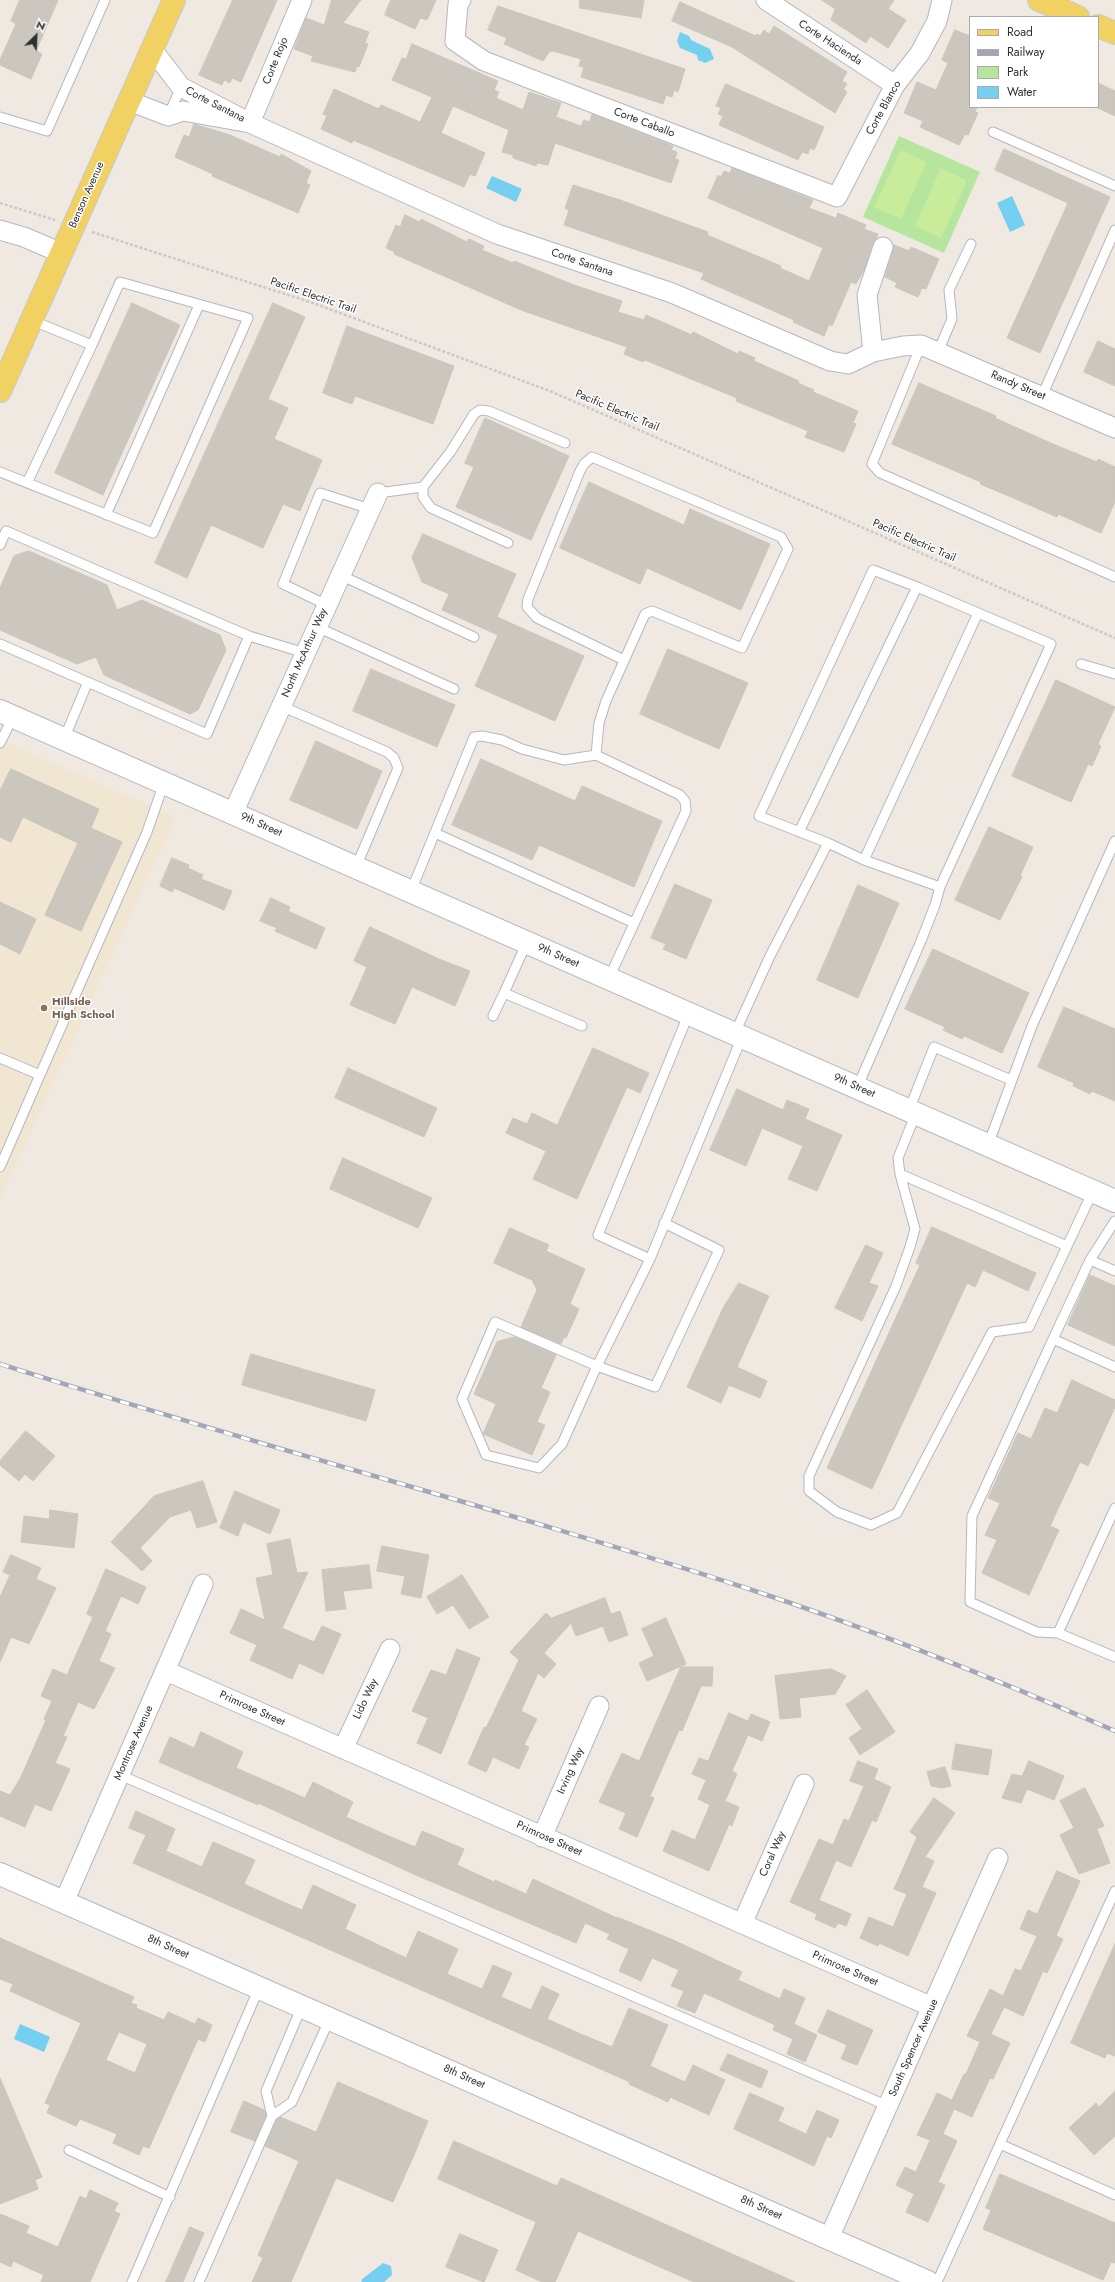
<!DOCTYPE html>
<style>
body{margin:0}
#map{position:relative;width:1115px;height:2282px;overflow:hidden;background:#efe9e1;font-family:Jost,sans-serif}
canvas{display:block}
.legend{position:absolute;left:969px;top:16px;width:130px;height:92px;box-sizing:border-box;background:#fff;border:1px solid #ababab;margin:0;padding:5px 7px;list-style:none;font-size:12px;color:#2e2e2e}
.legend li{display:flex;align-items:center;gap:8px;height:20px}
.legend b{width:20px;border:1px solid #ababab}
.north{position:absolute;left:16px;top:16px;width:40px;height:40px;-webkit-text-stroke:3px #fff;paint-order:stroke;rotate:24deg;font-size:11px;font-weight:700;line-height:16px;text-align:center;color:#2e2e2e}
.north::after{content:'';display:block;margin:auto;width:14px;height:18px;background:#2e2e2e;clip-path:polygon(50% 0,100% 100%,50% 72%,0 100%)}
</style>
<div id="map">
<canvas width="1115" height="2282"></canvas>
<ul class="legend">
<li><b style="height:5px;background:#f2d163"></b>Road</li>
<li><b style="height:5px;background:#a3a6b8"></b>Railway</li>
<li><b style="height:11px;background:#b6e59e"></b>Park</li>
<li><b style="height:11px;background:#75cff0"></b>Water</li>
</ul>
<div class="north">N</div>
</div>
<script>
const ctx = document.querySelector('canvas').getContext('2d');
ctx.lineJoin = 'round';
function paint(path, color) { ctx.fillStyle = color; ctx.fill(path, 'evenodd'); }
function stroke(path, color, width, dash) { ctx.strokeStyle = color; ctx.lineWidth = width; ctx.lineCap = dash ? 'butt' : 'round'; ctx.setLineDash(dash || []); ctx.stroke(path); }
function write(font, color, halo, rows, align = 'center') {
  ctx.font = font + ' Jost,sans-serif'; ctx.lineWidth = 3; ctx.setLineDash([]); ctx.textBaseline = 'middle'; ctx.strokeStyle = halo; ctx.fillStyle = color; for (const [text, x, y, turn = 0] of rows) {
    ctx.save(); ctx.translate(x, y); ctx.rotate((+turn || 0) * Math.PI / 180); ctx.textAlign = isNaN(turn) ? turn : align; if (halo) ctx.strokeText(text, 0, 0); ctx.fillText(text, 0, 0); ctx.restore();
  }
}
const education = new Path2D(`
 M0,740L176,817L0,1199Z`);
const green = new Path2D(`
 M899,136L980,172L944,253L863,217Z`);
const pitch = new Path2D(`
 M901,150L927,162L901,219L874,207Z
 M941,168L967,181L941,238L915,226Z`);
const water = new Path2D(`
 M680,32L689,36L691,40L710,49L714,59L705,63L698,60L697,55L680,48L677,41Z
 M492,176L522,189L516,202L486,188Z
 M1012,196L1025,225L1010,232L997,203Z
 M20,2024L50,2037L44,2052L14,2039Z
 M383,2263L391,2266L392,2275L384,2282H362L361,2280Z`);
const building = new Path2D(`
 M20,0H58L36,51L42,54L31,79L0,65V60L16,24L11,21Z
 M233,0H277L241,82L232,78L230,83L224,80L222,85L199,75Z
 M332,0H361L343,23L369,32L365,43L368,44L359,67L357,66L355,72L311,61L313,56L294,49L306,18L324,25Z
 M391,0H436L427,20L420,18L415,29L385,15Z
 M580,0H644L641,18L580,8Z
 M822,0H894L888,9L906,20L888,48L870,36L866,43L831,20L835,9Z
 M680,2L756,36L757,34L760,36L764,30L769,34L774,26L847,72L842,81L847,84L843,89L847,92L835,113L732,47L672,21Z
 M498,6L685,69L678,92L674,90L672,97L666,95L663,104L581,77L584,67L579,66L581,59L553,51H550L543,61L504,44L507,38L488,30Z
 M955,30L970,36V107H977L975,112L978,113L968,135L965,134L959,145L920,127L923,121L904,113L917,82L936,90L948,63L942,60Z
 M412,44L498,81L494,90L499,92L496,98L523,110L529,92L561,103L556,117L581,126L584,120L590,122L592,114L673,146L671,150L677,152L675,159L679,160L671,183L555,143L548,165L537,163L536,166L513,158V155L502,152L509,130L453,106L441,133L485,153L475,176L470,174L464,187L353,140L352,143L321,129L327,116L323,114L334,89L379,109L381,105L420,122L432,97L392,80L402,58L406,59Z
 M1098,83L1115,91V116L1098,108Z
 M726,84L824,127L814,150L810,148L808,154L802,152L798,160L719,125L723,116L718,114L721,108L716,106Z
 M194,124L230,135L280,157L281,154L311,171L306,183L310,185L298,213L212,176L213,174L175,157L184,135L189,137Z
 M1004,149L1110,197L1040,353L1007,338L1068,203L995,170Z
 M732,168L813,200L809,208L836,218L838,213L866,225L864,229L878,234L864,270L856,284L851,282L832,326L829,324L824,336L793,322L794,320L701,279L704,273L564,225L569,210L565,208L573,185L620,200L708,232L707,235L781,266L780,268L809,281L823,248L708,198L718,175L721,177L724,171L730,173Z
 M405,215L420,222L421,219L467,242L469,239L484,246L482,250L513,263L514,261L574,285L622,301L618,312L644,320L646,315L692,335L693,332L738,354L739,351L755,358L754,361L799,381L798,383L814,390L813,392L858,411L853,423L856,424L844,452L805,437L808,431L736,401L737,398L645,360L643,362L624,354L627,347L521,310L394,254L395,252L386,248L396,225L400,227Z
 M894,245L909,251L911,247L939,259L926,289L922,288L918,297L895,287L897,283L885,277Z
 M132,303L180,325L103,495L55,473Z
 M273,303L305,317L268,399L288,408L274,439L322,460L300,511L283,504L263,548L211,525L187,578L155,563Z
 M347,326L454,366L433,424L355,396L352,404L323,393Z
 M1098,341L1115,349V386L1084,372Z
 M919,383L996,416L995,418L1053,444L1097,462L1098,459L1115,467V502L1101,533L1058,514L1057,517L1011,497L980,484L981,482L892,444Z
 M485,418L569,456L531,540L456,507L474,467L465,463Z
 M589,482L684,525L690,509L770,544L741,610L647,568L640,584L560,548Z
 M423,534L516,574L497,617L584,656L555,721L475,686L498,635L442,610L449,594L422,582L412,558Z
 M29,551L107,585L117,610L142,600L220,635L226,650L198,710L190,714L104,675L96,657L77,664L0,630V588L14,556Z
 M668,649L748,683L719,749L640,714Z
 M371,669L455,705L437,747L353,711Z
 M1056,680L1115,707L1098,744L1101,746L1092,766L1088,764L1071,802L1012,776Z
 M316,741L382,771L357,829L290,800Z
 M481,759L575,801L582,786L662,821L634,887L539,845L532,860L452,825Z
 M11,769L99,809L91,828L122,842L81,931L45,915L78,843L23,817L11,842L0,837V791Z
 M989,827L1033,847L1020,876L1022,877L1000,920L955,900Z
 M172,858L189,865L188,868L203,875L201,879L232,891L224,910L174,888L172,892L160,886Z
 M675,884L712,900L686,959L663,949L666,944L651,938Z
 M858,885L899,903L858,998L817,980Z
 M271,898L290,907L288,911L325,928L316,949L275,931L277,928L260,921Z
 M0,902L36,919L20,954L0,944Z
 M370,927L439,959L470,971L455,1006L412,987L395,1024L350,1005L367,967L354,961Z
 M933,949L1029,993L1002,1053L964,1036L962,1039L943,1030L945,1027L905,1009Z
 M1064,1007L1115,1029V1101L1092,1091L1090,1094L1073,1086L1074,1083L1038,1067Z
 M593,1048L649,1073L640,1093L627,1087L577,1199L533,1179L546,1151L506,1133L513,1118L527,1124L532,1113L557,1125Z
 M348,1068L437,1108L424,1137L335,1098Z
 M737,1089L783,1110L787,1100L809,1109L805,1119L842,1135L817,1191L788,1179L803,1146L762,1128L746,1166L710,1150Z
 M343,1158L432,1198L418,1228L330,1189Z
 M932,1227L1036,1273L1028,1291L983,1270L975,1287L967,1283L872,1489L827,1468L920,1265L916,1263Z
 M510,1228L549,1245L546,1251L585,1269L570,1304L579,1309L566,1338L564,1337L561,1344L521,1327L537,1290L532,1280L494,1263Z
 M866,1245L883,1253L869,1283L878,1286L862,1321L835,1308Z
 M1090,1275L1115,1286V1346L1068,1325Z
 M739,1283L769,1296L737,1367L767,1381L760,1398L729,1385L721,1403L687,1387L723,1308Z
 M515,1337L556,1355L541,1388L550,1392L537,1422L545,1425L532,1455L483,1434L496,1404L474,1394L497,1342Z
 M251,1354L375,1390L366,1421L242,1385Z
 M1072,1380L1115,1400V1407L1088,1466L1080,1462L1050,1526L1059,1530L1029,1595L982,1573L997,1540L985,1535L1000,1503L988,1498L1018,1433L1031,1439L1045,1408L1057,1413Z
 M26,1431L55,1456L33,1481L25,1474L19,1481L0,1465V1461Z
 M203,1481L217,1522L197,1528L191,1510L170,1517L140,1548L152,1561L142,1571L111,1542L154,1496Z
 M235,1491L280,1510L270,1534L243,1522L238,1536L220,1528Z
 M50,1510L78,1514L74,1548L21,1542L24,1516L49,1519Z
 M290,1539L297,1573L308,1572L282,1628L314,1642L322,1626L341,1634L323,1674L299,1663L292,1679L250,1660L257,1645L230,1633L241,1609L265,1620L256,1578L273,1575L267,1544Z
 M382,1546L429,1555L421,1598L401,1594L405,1576L377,1571Z
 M11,1555L41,1568L36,1579L56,1588L29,1644L11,1637L0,1662V1597L10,1575L3,1572Z
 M369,1565L372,1588L343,1591L346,1609L326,1611L322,1570Z
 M106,1569L146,1587L138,1604L121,1596L105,1631L111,1634L99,1661L115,1668L94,1709L78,1702L63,1736L67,1737L55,1763L70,1769L51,1811L35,1804L25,1827L0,1816V1791L10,1795L21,1777L46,1720L44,1719L52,1701L41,1696L53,1669L67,1675L93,1617L87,1614Z
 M462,1575L489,1617L469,1629L453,1605L437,1614L427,1597Z
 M605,1598L611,1614L620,1611L628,1635L609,1642L603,1626L576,1636L571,1623L544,1653L556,1664L544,1678L538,1673L521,1711L537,1719L524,1745L529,1747L519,1769L493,1757L486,1772L468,1764L484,1727L486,1728L519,1660L510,1652L546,1613L551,1618Z
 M666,1618L686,1664L647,1681L639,1663L654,1656L642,1629Z
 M457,1649L480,1658L441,1754L417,1743L428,1718L412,1711L431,1670L446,1675Z
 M681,1667H713L712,1686H701L682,1731L679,1730L650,1796L654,1798L637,1837L619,1829L626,1813L599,1802L622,1753L639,1761Z
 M831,1669L846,1676L835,1694L799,1698L801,1717L780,1719L775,1676Z
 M867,1690L895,1732L860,1755L849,1738L862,1729L846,1705Z
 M729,1713L748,1721L751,1714L770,1722L762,1741L748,1735L732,1771L737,1774L725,1801L739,1807L732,1826L729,1824L709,1871L663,1851L672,1830L695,1840L710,1805L698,1799L706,1780L692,1774L699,1758L708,1761Z
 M201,1732L243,1752L236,1768L305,1798L313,1782L353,1802L346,1817L384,1834L415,1847L422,1831L464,1849L457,1865L494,1882L495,1880L526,1894L533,1879L617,1918V1917L671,1939L742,1972L738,1980L780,1999L784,1989L805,1998L794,2024L817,2035L805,2062L787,2054L793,2039L773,2030L775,2025L704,1993L695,2013L677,2006L684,1991L671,1986L679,1970L652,1958L641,1981L619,1971L629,1949L607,1939L610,1934L585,1923L576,1943L418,1876L258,1803V1805L159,1762L170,1737L194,1748Z
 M956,1744L992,1750L988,1775L952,1769Z
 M858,1761L878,1769L874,1779L891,1787L876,1822L872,1820L851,1867L836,1860L819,1900L851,1914L846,1926L838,1923L835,1928L815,1919L817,1914L790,1902L819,1839L833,1845L844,1819L849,1821L864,1786L850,1781Z
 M1029,1761L1064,1776L1054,1800L1027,1789L1021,1803L1002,1798L1012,1774L1022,1776Z
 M945,1767L951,1786L942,1788L931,1786L927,1772Z
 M1085,1788L1104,1826L1097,1829L1110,1863L1079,1874L1060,1835L1074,1828L1060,1801Z
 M934,1798L955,1813L925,1857L934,1861L922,1887L936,1893L908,1956L879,1943L878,1946L860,1938L869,1917L893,1927L907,1894L894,1889L917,1837L910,1832Z
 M136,1811L175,1829L166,1851L202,1867L213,1842L255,1860L244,1884L281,1901L302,1910L313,1885L356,1905L345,1929L406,1958L418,1931L458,1949L447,1974L482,1989L493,1965L512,1973L501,1997L531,2010L542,1986L559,1994L547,2019L583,2035L612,2047L629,2008L668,2025L650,2066L685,2082L693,2065L725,2080L709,2115L670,2097L668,2102L629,2084L630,2082L133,1863L146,1835L129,1828Z
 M1057,1871L1080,1881L1056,1936L1063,1939L1047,1973L1043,1971L1023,2016L1004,2007L991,2034L1010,2043L993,2079L990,2078L972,2117L954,2109L943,2134L957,2141L938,2182L945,2185L928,2222L906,2212L914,2194L896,2185L905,2167L916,2172L930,2140L917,2135L937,2093L952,2100L964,2074H966L980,2042L967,2036L990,1989L1003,1996L1015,1969L1021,1971L1037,1936L1020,1929L1028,1910L1037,1914Z
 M0,1938L134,1997L131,2003L137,2005L136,2008L164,2020L168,2012L195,2024L198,2018L212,2025L205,2042L198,2039L149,2148L143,2146L139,2155L113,2143L117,2134L80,2119L76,2126L47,2113L50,2105L45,2103L81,2023L10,1991L13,1984L0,1979ZM119,2032L147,2044L135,2073L106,2060Z
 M1115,1944V2056L1107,2053L1105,2058L1071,2043Z
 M828,2010L873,2030L857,2065L841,2059L847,2045L818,2032Z
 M728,2054L768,2071L761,2088L720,2070Z
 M0,2078L42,2177L35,2180L38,2189L0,2204Z
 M338,2082L428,2121L414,2155L393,2202L336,2178L291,2282H252L263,2258L258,2255L299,2161L265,2146L277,2120L280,2117L316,2132Z
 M1115,2091V2136L1094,2155L1069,2128L1096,2103L1099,2107Z
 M750,2093L784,2108L778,2121L806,2134L817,2110L839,2120L831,2138L827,2136L814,2166L734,2129Z
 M244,2101L264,2110L266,2115L255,2141L231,2132Z
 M454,2141L557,2186L561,2178L795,2282H694L578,2231L555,2282H542L516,2270L536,2222L438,2179Z
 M1000,2174L1115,2223V2263L1111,2262L1103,2280L983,2229L991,2210L986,2208Z
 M90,2190L118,2203L114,2211L120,2214L90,2282H41L44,2275L13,2261L11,2267L0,2262V2214L29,2226L26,2233L58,2247L80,2196L86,2199Z
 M190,2227L204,2233L183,2282H166Z
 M460,2234L498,2250L484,2282L446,2267Z`);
const path = new Path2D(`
 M0,203L55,220
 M92,232L313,303L550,391L1115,638`);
const lane = new Path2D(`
 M169,114L181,87
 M0,117L47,131L105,0
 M993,132L1115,186
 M921,345L872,464L880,473L1115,577
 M938,352L952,319L949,290L971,244
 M1042,396L1115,230
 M0,472L153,533L248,318L120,282L92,345L31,320
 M27,483L92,345
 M423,487V497L431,508L508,543
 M378,493L423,487L451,451L474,414L480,410L489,411L565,443
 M106,515L199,305
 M0,545L6,531L249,636L207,734L0,644
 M340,575L474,637
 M327,605L283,584L320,493L370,509
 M317,627L454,689
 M249,636L305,653
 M1081,664L1115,674
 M281,706L387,752L394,758L398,768L356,867
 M64,739L87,684
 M0,743L13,717
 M596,755L599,723L606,701L645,614L652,611L742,648L788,549L781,537L592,457L584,464L580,471L528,599L527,607L537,618L624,660
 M799,832L917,587L1051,644L940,887L935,905L921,941L857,1088
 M435,833L634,923
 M828,843L759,816L873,570L917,587
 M864,860L978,613
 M411,891L474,737L482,736L502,740L522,749L564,760L596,755L680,795L685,801L686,811L609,978
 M527,942L504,993L582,1026
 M689,1013L598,1235L650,1259L742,1037
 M493,1016L504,993
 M735,1033L770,956L828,843L864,860L940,887
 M0,1058L40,1075L147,832L164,783
 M909,1110L934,1047L1011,1080
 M916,1113L898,1158L900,1174L915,1229L910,1247L896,1286L809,1476V1491L837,1512L871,1525L897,1513L992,1332L1029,1327L1093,1191
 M988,1145L1032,1026L1115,841
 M0,1167L40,1075
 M900,1174L1067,1246
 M1115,1221L1090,1260L1053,1339L1115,1367
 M650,1259L597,1366L562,1444L539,1468L486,1455L462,1399L495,1322L597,1366L655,1387L719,1250L664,1223
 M1090,1260L1115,1271
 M1053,1339L972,1516L970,1602L1037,1632L1058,1633
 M1115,1508L1058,1633L1115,1657
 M120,1775L888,2106
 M272,2116L266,2091L302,2006
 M1000,2144L1115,2195
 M69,2150L170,2197
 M132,2282L259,1988
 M199,2282L272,2116L292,2102L330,2018
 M937,2282L1115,1891`);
const street = new Path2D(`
 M461,0L458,4L455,41L484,61L837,197L895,85L920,53L937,21L942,0
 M766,0L895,85
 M152,49L181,87L250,123L302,0
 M129,101L168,116L183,111L250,123L497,234L672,293L830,361L848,364L873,352L903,346L921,345L1115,428
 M0,230L24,237L61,253
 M873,352L867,295L883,247
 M233,813L378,493
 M166,1671L932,2007
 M343,1749L390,1649
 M542,1837L599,1706
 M64,1902L203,1584
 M742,1924L804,1784
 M829,2238L998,1858`);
const secondary = new Path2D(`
 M0,711L1115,1201
 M0,1874L928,2282`);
const primary = new Path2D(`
 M1039,0L1078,17
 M1098,26L1115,33
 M0,391L174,0`);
const rail = new Path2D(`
 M0,1364C247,1443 499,1508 746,1588C871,1629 994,1678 1115,1731`);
const markers = [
 [44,1008,4,"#8d6e63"]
];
const streetNames = [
 ["Corte Hacienda",830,43,33],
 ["Corte Rojo",276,61,-68],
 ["Corte Santana",215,105,27],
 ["Corte Blanco",884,108,-61],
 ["Corte Caballo",644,123,21],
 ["Benson Avenue",87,195,-66],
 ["Corte Santana",582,263,19],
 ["Pacific Electric Trail",313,296,19],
 ["Randy Street",1018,386,23],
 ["Pacific Electric Trail",617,411,23],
 ["Pacific Electric Trail",914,541,24],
 ["North McArthur Way",305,653,-66],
 ["9th Street",261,825,24],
 ["9th Street",558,956,24],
 ["9th Street",854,1086,24],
 ["Lido Way",366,1699,-65],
 ["Primrose Street",252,1709,24],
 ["Montrose Avenue",134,1743,-66],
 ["Irving Way",571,1771,-66],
 ["Primrose Street",549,1839,24],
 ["Coral Way",773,1854,-66],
 ["8th Street",168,1947,24],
 ["Primrose Street",845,1969,24],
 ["South Spencer Avenue",914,2048,-66],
 ["8th Street",464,2077,24],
 ["8th Street",761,2208,24]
];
const educationNames = [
 ["Hillside",52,1002],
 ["High School",52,1015]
];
paint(education, '#f0e6d1');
paint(green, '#b6e59e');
paint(pitch, '#c9ec9a');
paint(water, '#75cff0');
paint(building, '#cbc7bf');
stroke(building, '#cbc5ba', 1);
stroke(lane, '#b4b7c1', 11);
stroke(street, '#b4b7c1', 21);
stroke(secondary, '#b4b7c1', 24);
stroke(primary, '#c9c9c9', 24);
stroke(path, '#c9c9c9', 2.5, [3, 2]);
stroke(lane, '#fff', 9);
stroke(street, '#fff', 19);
stroke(secondary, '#fff', 22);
stroke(primary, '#f2d163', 22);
stroke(rail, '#a3a6b8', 4.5);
stroke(rail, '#fff', 3, [9]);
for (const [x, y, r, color] of markers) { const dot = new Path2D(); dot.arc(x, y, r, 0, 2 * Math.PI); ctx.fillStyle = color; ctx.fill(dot); stroke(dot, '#fff', 1.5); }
write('11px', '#2e2e2e', '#fff', streetNames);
write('bold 11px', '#785e54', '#fff', educationNames, 'left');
</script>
